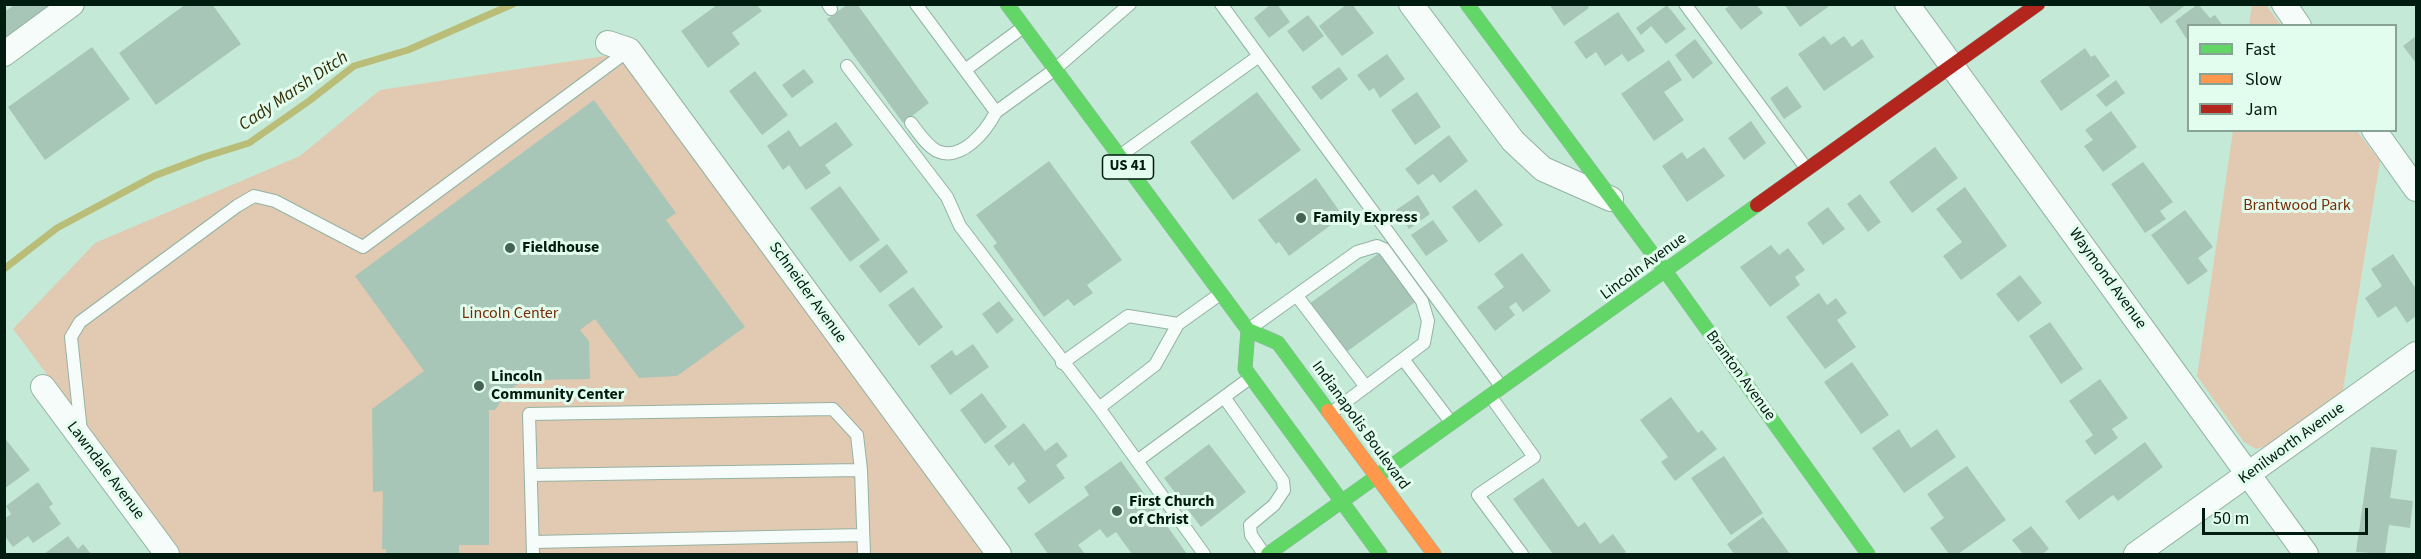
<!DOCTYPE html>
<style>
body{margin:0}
#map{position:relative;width:2421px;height:559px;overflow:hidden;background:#c4ead7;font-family:"Source Sans 3",sans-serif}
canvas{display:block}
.frame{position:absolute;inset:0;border:6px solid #001b0f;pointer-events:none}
.legend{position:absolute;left:2187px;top:24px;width:210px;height:108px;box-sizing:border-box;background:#e2fdee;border:2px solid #88a395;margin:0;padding:8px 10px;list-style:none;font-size:18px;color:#001b0f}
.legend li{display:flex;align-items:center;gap:12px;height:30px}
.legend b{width:30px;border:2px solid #88a395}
.scale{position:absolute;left:2202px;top:508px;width:166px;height:27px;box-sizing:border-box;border:3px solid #001b0f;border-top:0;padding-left:8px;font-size:18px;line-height:21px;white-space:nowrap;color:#001b0f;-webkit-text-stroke:4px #e2fdee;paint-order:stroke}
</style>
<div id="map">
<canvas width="2421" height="559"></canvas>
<div class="frame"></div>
<ul class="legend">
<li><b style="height:8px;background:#63d668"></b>Fast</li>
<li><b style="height:8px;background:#ff974d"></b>Slow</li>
<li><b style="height:8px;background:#b3261e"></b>Jam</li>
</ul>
<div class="scale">50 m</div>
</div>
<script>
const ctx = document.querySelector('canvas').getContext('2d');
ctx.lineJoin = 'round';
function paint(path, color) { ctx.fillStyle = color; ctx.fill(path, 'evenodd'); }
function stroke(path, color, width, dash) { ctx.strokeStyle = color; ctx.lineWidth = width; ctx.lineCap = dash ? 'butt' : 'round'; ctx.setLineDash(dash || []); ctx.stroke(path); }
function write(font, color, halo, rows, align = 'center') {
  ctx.font = font + ' "Source Sans 3",sans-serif'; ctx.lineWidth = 6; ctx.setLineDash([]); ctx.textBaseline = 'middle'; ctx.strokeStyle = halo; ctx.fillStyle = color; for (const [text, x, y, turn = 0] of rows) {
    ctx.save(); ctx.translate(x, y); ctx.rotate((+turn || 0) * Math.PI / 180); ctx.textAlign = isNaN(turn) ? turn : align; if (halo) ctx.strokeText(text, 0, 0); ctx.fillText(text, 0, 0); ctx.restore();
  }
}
const green = new Path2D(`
 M2252,4L2266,5L2281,25H2249Z
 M618,54L988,554H181L13,329L95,243L300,156L380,90Z
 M2233,131H2357L2380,161L2343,390L2267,446L2256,449L2244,442L2197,376Z`);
const stream = new Path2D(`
 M4,269L57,228L154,176L204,157L249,143L309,101L354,66L408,50L513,4`);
const building = new Path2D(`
 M16,4H59L4,44V12Z
 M186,4H212L241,44L156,105L119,53Z
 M848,4H857L929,103L903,123L827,19Z
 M1271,4H1277L1290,22L1269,38L1254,18Z
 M1347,4H1352L1374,33L1342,56L1319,26Z
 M1549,4H1587L1589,8L1564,26Z
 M1732,4H1756L1763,13L1741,30L1725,9Z
 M1784,4H1827L1828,7L1800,27Z
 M2147,4H2187L2161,24Z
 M2198,4L2210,18L2215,15L2223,26H2188V41L2175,21Z
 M717,5H757L762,11L732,33L740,44L708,68L681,31Z
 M1667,5L1686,29L1666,44L1651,26L1641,35L1636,28Z
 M1618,12L1645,51L1628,62L1622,54L1605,66L1596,52L1586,59L1574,42Z
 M1308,15L1324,36L1303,52L1287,31Z
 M1824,36L1831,45L1844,36L1852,47L1862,39L1874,57L1824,91L1798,54Z
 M2416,36V63L2403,46Z
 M1695,39L1713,63L1693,79L1675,55Z
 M92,47L130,99L45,160L8,107Z
 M2085,48L2091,57L2095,55L2110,76L2061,111L2040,81Z
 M1387,54L1405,79L1380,98L1374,88L1369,91L1357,75Z
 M1669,60L1682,80L1664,92L1684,120L1654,141L1621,94Z
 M1339,67L1348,79L1321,100L1311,87Z
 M804,69L814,82L792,98L782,85Z
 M755,71L788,115L762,135L729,91Z
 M2116,80L2125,93L2106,107L2096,95Z
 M1787,86L1802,107L1784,119L1770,98Z
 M1257,92L1301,150L1233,200L1190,142Z
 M1417,92L1441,127L1415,145L1391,110Z
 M594,100L676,213L666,220L745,327L677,376L639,378L595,319L580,330L589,341L590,379L535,380L520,383L508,391L495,410H489V545H459V554H386V549H382L383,491L373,492L372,409L424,371L355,276Z
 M2111,111L2137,147L2103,172L2084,146L2093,140L2085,130Z
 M1751,121L1766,143L1744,160L1728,138Z
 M836,122L853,145L825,165L831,173L806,190L789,165L783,170L767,146L789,130L800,147Z
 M1449,135L1468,161L1440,183L1433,174L1418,185L1405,169Z
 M1704,147L1725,176L1687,202L1662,166L1682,152L1687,159Z
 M1935,147L1958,178L1912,213L1889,182Z
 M1049,161L1122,260L1087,285L1093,293L1074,306L1068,299L1044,317L993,246L997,243L976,215Z
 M2143,162L2173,202L2160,211L2166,219L2145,233L2111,184Z
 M1316,178L1343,216L1289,256L1279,242L1276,244L1258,220Z
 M840,186L880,240L850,262L810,208Z
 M1965,187L2007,246L1961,280L1943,256L1962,242L1936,209Z
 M1476,189L1503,225L1479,243L1452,207Z
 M1860,194L1881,222L1868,232L1847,204Z
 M1418,195L1430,214L1409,229L1396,210Z
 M1828,207L1845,229L1823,245L1807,223Z
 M2185,210L2213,247L2198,258L2208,271L2188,285L2151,235Z
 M1433,220L1448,241L1426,256L1411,235Z
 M887,244L908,272L880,293L859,266Z
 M1771,245L1779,255L1788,248L1805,270L1795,277L1800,285L1770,307L1740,267Z
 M1382,251L1418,300L1345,353L1309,304Z
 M1522,253L1551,291L1523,312L1516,302L1509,307L1515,315L1495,331L1477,307L1504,287L1494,274Z
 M2393,254L2416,289V316L2407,323L2396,306L2378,318L2365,298L2382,286L2371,269Z
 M2020,275L2042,303L2018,322L1996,294Z
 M913,287L943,327L919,346L888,305Z
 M1819,293L1827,305L1836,298L1847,313L1837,320L1856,347L1825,369L1786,317Z
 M999,301L1014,320L997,334L982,314Z
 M2050,322L2083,369L2061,384L2029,336Z
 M973,344L989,367L950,395L930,366L952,350L956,356Z
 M1852,362L1889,415L1861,434L1824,382Z
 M2100,379L2128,418L2112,429L2118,438L2095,455L2085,441L2093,435L2069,401Z
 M982,393L1007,427L985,444L960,410Z
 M1671,397L1698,433L1702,430L1717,449L1675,481L1661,462L1668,457L1640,420Z
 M1024,423L1045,451L1057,442L1068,456L1056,465L1065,478L1029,504L1017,488L1026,481L1013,462L1009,466L994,446Z
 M1899,429L1911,448L1937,429L1956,457L1904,493L1872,448Z
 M4,437L30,470L4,489Z
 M2145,442L2163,467L2118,501L2113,495L2079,520L2065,501Z
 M1209,444L1246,492L1201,527L1164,478Z
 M2371,447L2397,450L2390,498L2413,501L2410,528L2389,525L2385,554L2356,552Z
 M1724,456L1763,513L1731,535L1691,478Z
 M1121,461L1187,554H1132L1116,532L1107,538L1100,529L1078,545L1085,554H1048L1034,534L1089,495L1084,487Z
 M1967,466L2006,520L1958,554H1949L1930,528L1944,518L1927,494Z
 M1543,478L1578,527L1585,522L1600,544L1613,534L1626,552L1623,554H1553L1513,499Z
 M38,482L53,504L49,507L61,524L33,543L28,536L13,547L4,535V519L11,514L6,506Z
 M1763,517L1790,554H1734L1727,544Z
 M2031,526L2049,549L2042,554H2023L2012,540Z
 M68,536L78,549L83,544L91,554H44Z`);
const lane = new Path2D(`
 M828,4L831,9
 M916,4L996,112L1054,70L1130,4
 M1221,4L1500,385
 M1685,4L1806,168
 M847,66L947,197L960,226L1099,408L1204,554
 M965,70L1022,28
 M911,123C918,132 926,145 937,151C962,162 986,131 996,112
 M1121,155L1259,56
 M1297,296L1366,387
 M1252,327L1357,252L1377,246L1384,249L1422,301L1428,321L1424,343L1331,413
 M1403,359L1450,421
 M1062,363L1128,316L1178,324
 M1224,397L1283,481L1284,490L1274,505L1250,525L1251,535L1264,554
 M1491,397L1534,457L1478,495L1522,554
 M1099,408L1155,365L1178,324L1220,294
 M81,431L71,337L80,322L237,206L254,196L275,201L363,247L629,50
 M1137,461L1250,378
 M531,475L861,470
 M533,542L863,535
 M533,554L529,414L833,409L857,435L861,470L864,554`);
const street = new Path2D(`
 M1411,4L1513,141L1543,169L1611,199
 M1907,4L2306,554
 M2284,4L2299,26
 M608,43L629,50L999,554
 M4,54L72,4
 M2374,130L2416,189
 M43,387L167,554
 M2136,554L2416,354`);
const fast = new Path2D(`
 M1007,4L1248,330L1278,343L1328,411
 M1467,4L1666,272L1868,554
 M1248,330L1245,369L1380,554
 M1268,554L1757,205`);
const slow = new Path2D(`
 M1328,411L1434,554`);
const jam = new Path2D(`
 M1757,205L2038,4`);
const markers = [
 [1301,218,6,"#456355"],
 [510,248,6,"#456355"],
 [479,386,6,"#456355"],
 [1117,511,6,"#456355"]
];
const shields = [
 [1128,167,51]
];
const shieldNames = [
 ["US 41",1128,167]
];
const parkNames = [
 ["Brantwood Park",2297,206],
 ["Lincoln Center",510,314]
];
const poiNames = [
 ["Family Express",1313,218],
 ["Fieldhouse",522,248],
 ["Lincoln",491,377],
 ["Community Center",491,395],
 ["First Church",1129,502],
 ["of Christ",1129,520]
];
const streetNames = [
 ["Lincoln Avenue",1644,267,-36],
 ["Waymond Avenue",2107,279,54],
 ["Schneider Avenue",807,293,54],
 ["Branton Avenue",1740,376,54],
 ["Indianapolis Boulevard",1360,426,54],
 ["Kenilworth Avenue",2292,444,-36],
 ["Lawndale Avenue",105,471,53]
];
const waterNames = [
 ["Cady Marsh Ditch",294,92,-34]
];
paint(green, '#e1cab1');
stroke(stream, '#babd77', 7);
paint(building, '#a8c6b7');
stroke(lane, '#94b2a3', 14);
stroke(street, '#94b2a3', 26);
stroke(fast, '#94b2a3', 15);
stroke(slow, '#94b2a3', 15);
stroke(jam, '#94b2a3', 15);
stroke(lane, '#f6fcf9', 12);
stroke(street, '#f6fcf9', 24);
stroke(fast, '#63d668', 14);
stroke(slow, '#ff974d', 14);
stroke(jam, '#b3261e', 14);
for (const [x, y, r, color] of markers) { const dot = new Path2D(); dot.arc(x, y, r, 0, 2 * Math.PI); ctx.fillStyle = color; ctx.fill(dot); stroke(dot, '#e2fdee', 2); }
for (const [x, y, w] of shields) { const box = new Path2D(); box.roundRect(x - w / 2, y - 12, w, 24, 4.5); ctx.fillStyle = '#e2fdee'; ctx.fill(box); stroke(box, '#001b0f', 1.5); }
write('bold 15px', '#001b0f', null, shieldNames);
write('16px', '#792c07', '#e2fdee', parkNames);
write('bold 16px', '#001b0f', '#e2fdee', poiNames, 'left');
write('16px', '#001b0f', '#e2fdee', streetNames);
write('italic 18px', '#322c03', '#e2fdee', waterNames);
</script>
